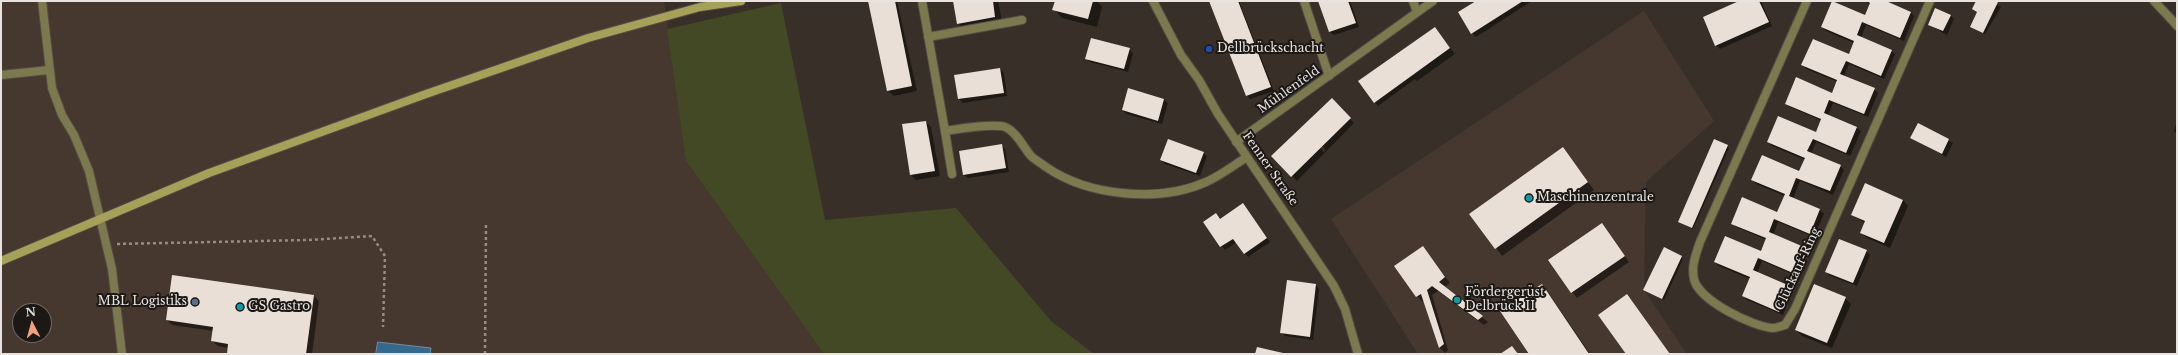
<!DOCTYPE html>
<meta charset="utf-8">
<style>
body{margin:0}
#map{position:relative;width:2178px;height:355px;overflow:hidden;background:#382f29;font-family:"Libre Baskerville",serif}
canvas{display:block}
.frame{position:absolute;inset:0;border:2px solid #e9e3df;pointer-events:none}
.north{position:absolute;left:12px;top:303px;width:40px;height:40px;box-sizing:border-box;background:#1c1815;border:1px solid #6e6966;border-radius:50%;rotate:354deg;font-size:11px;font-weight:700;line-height:16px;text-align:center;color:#e9e3df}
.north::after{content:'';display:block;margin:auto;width:14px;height:18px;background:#f1a17b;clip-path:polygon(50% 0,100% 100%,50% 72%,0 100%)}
</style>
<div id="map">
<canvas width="2178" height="355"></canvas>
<div class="frame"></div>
<div class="north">N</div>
</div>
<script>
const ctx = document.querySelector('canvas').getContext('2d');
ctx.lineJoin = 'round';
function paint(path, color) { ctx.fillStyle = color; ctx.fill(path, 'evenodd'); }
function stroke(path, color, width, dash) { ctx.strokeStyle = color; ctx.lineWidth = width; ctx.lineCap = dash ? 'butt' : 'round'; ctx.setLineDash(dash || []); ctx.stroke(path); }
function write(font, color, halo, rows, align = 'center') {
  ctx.font = font + ' "Libre Baskerville",serif'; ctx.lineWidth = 4; ctx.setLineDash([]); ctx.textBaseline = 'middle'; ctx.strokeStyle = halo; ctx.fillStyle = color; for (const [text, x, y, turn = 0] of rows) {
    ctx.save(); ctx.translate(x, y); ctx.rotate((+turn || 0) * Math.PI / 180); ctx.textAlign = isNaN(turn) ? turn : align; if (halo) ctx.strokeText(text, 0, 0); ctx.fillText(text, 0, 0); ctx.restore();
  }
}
const built = new Path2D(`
 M1,1H664L686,161L824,354H1ZM20,311H44V335H20Z
 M1644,11L1714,121L1646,182L1644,290L1687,354H1418L1331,219Z`);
const green = new Path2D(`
 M781,3L825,220L956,208L1051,321L1094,354H824L686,161L667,29Z`);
const water = new Path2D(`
 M378,342L431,348L430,354H376Z`);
const shadow = new Path2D(`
 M873,1H897L917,91L894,96L888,91Z
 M954,1H998L1003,26L967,32L958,23Z
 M1056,1H1097L1102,7L1097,27L1062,18L1054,9Z
 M1209,1H1239L1274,91L1250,99L1247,95Z
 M1319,1H1350L1359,27L1334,35L1330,32Z
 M1477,1H1532L1476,37L1472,33Z
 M1742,1H1761L1772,26L1720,49L1716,45Z
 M1863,1H1883L1911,12L1914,16L1904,41L1866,25L1861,38L1891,51L1895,54L1884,79L1849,64L1844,76L1874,89L1878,93L1868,117L1833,103L1828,116L1857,128L1861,131L1850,156L1816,142L1811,154L1840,166L1844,170L1833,195L1800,181L1793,199L1820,210L1824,214L1814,237L1778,222L1773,235L1804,247L1807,251L1797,276L1762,261L1757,273L1789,286L1793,290L1783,315L1747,300L1743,296L1750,279L1719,266L1715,262L1761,252L1767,240L1736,227L1732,223L1778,214L1785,196L1756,184L1752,180L1800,172L1805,160L1772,146L1768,142L1816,133L1822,121L1790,107L1786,104L1833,94L1838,82L1806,69L1802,65L1849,56L1854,43L1826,31L1822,27L1866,16L1871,4Z
 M1977,1H1992L2001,7L1985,34L1973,28L1978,13L1973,9Z
 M1950,15L1954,19L1947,35L1929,25Z
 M1435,28L1455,54L1417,81L1415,79L1378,106L1359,82Z
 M1129,49L1133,53L1128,72L1090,62L1087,59Z
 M1000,69L1004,73L1007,96L963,103L959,99L956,75Z
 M1129,90L1164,100L1168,103L1162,124L1126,114L1123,110Z
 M1332,100L1354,123L1297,181L1273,156ZM1306,132H1308L1326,150L1324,152Z
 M2177,121V134L2174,131Z
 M926,122L931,127L940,176L916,180L911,175Z
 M1918,125L1953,143L1946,157L1912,138Z
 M1715,140L1729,148L1693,229L1681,223Z
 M1001,145L1005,149L1009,172L968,178L964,175Z
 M1563,148L1594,190L1502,256L1471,214Z
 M1203,153L1207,156L1200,176L1165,164L1161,160Z
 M1866,184L1903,200L1908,206L1890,248L1867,238L1861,233L1865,223L1852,215Z
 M1243,204L1270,242L1248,257L1237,242L1225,250L1204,223L1216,214L1221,220Z
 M1602,224L1629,262L1577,298L1572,292Z
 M1422,247L1450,283L1444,287L1488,322L1484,325L1438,291L1432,295L1448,350L1445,353L1439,347L1424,301L1423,302L1417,296L1396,266Z
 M1664,249L1683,259L1664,300L1645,290Z
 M1866,251L1870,255L1857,286L1830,276L1826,272Z
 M1316,285L1319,289L1313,340L1285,336L1281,332Z
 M1542,285L1548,292L1590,354H1530Z
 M314,296L319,301L312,354H228V348L218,346L212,341L214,331L172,325L167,320Z
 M1627,296L1632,301L1670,354H1627Z
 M1845,298L1851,304L1832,348L1802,336L1796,330Z`);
const building = new Path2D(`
 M868,1H895L912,86L887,91Z
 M953,1H993L995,17L957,24Z
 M1055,1H1093L1088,19L1052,10Z
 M1209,1H1238L1271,87L1246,96Z
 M1318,1H1348L1356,23L1329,32Z
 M1476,1H1523L1471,34L1458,12Z
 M1739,1H1759L1769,22L1715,46L1703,17Z
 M1832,1L1865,15L1870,3L1867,1H1886L1911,12L1900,38L1862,22L1857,35L1892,50L1881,76L1846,61L1840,74L1875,88L1864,114L1829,100L1824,113L1857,127L1846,153L1813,139L1807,151L1841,165L1830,191L1796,178L1789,196L1820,209L1810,234L1774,219L1769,232L1804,247L1793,273L1758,258L1753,270L1790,286L1779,312L1742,296L1750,277L1714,262L1725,236L1761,251L1766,238L1731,224L1742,197L1777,212L1785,194L1751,180L1762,155L1799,171L1805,158L1767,142L1778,116L1816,132L1821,119L1785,104L1796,77L1832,93L1837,80L1801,65L1813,39L1849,54L1854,41L1821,27Z
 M1976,1L1998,2L1983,33L1970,27L1977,12L1972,9Z
 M1935,8L1951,15L1943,31L1928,25Z
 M1435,27L1450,48L1374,103L1358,81Z
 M1091,38L1130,48L1124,69L1085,59Z
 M1000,68L1004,93L958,99L954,75Z
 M1128,88L1164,99L1158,121L1122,110Z
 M1332,98L1351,118L1291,177L1271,156Z
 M926,121L935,171L910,175L902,124Z
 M1918,123L1949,139L1942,154L1910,138Z
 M1168,139L1204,152L1196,173L1160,160Z
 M1714,139L1728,145L1692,228L1678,222Z
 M1002,144L1006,168L963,175L959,151Z
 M1563,147L1588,182L1495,249L1469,214Z
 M1865,183L1903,200L1884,243L1860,233L1865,221L1851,215Z
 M1243,203L1267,238L1244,254L1233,239L1220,247L1203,222L1216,213L1220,219Z
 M1602,223L1625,256L1571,293L1548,260Z
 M1839,239L1867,250L1853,283L1825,272Z
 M1423,246L1445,277L1439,282L1483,316L1478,320L1432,286L1427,290L1444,344L1439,348L1421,294L1416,297L1394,266Z
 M1664,247L1682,256L1662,299L1643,290Z
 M172,275L314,295L306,354H227L228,344L211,341L213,327L166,320Z
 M1287,280L1316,284L1310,337L1280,333Z
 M1542,284L1589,354H1529L1500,311Z
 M1814,284L1846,297L1827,343L1795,330Z
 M1627,294L1670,354H1626L1598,315Z
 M1512,346L1518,354H1500Z
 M1257,347L1283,353V354H1255Z`);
const path = new Path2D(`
 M117,244L308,240L372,236L385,256L383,327
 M485,354L486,223`);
const service = new Path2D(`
 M2171,19L2177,26`);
const minor = new Path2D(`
 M42,1L52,88L62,115L74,135L89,171L112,269L122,354
 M922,1L945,131C959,129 992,123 1005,127C1016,131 1024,148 1031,156C1035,160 1041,163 1046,167C1088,196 1159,203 1206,182C1220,176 1234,165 1247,157
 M1153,1L1181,55L1199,80L1218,114L1334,286L1345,309L1358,354
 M1304,1L1329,76
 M1413,1L1417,12
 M1807,1L1700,242C1696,254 1691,266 1694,279C1698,300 1753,327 1773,328C1777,328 1781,326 1785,325L1795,309L1930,1
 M2154,1L2171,19
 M928,37L1022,20
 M1,75L49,70
 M945,131L952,174
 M1236,142L1433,1`);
const secondary = new Path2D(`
 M1,261L209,173L426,94L588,38L700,7L741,1`);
const markers = [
 [1209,49,4,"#1a4fb4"],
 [1529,198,4,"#0f9aa8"],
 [1457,300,4,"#0f9aa8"],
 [195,302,4,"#5c6f8a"],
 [240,307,4,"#0f9aa8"]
];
const poiNames = [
 ["Dellbrückschacht",1217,49],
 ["Maschinenzentrale",1537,198],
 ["Fördergerüst",1465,293],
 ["Delbrück II",1465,307],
 ["MBL Logistiks",187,302,"right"],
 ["GS Gastro",248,307]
];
const streetNames = [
 ["Mühlenfeld",1289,90,-35],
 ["Fenner Straße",1270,169,55],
 ["Glückauf-Ring",1798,269,-65]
];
paint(built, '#46382f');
paint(green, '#434924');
paint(water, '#35688b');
stroke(water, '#6b8da4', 1);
paint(shadow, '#0007');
paint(building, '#eadfd6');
stroke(service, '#544c46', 10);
stroke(minor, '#544c46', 10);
stroke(secondary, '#544c46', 10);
stroke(path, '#938c87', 2.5, [3, 3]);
stroke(service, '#7b794d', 8);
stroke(minor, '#7b794d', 8);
stroke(secondary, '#a6a159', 8);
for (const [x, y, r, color] of markers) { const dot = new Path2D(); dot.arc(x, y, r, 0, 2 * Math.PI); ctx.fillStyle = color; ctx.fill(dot); stroke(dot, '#1c1815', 1.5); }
write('12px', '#e9e3df', '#1c1815', poiNames, 'left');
write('12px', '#e9e3df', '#1c1815', streetNames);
</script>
